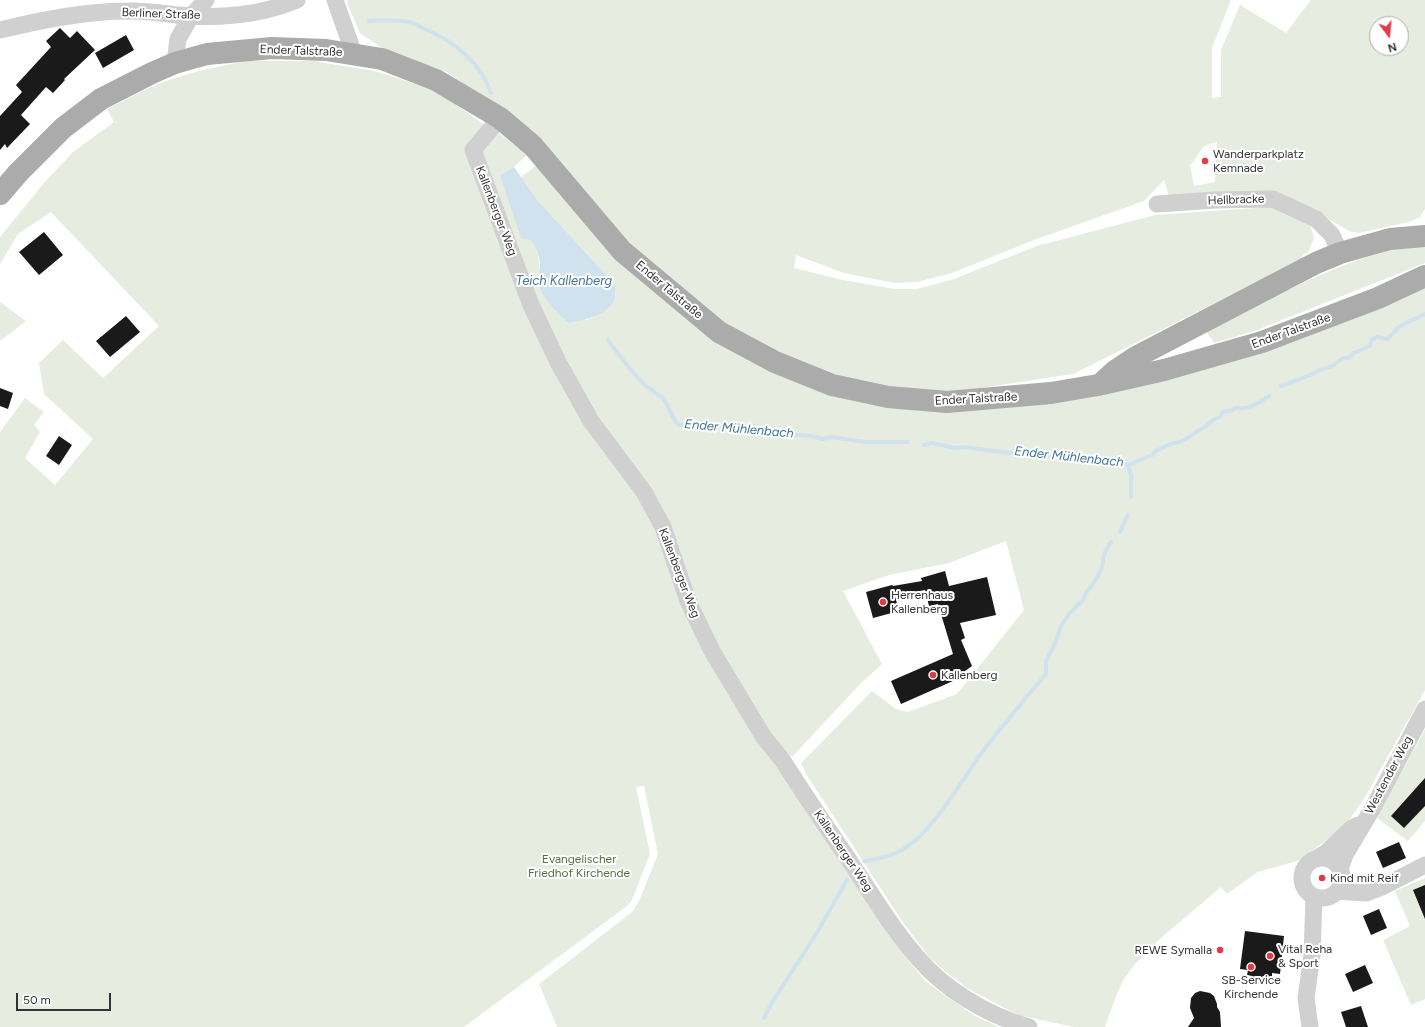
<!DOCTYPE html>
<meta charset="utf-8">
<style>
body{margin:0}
#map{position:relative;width:1425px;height:1027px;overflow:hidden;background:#fff;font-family:Figtree,sans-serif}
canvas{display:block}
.north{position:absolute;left:1369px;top:16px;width:40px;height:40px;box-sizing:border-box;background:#fff;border:1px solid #adadad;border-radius:50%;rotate:164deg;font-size:11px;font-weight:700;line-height:16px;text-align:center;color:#333}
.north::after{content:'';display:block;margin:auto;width:14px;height:18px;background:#e63946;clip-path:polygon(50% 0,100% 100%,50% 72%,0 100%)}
.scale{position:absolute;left:16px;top:993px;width:95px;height:18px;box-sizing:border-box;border:2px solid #333;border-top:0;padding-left:5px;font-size:12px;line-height:14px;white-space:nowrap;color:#333;-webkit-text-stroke:3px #fff;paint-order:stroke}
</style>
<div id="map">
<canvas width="1425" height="1027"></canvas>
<div class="north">N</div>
<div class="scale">50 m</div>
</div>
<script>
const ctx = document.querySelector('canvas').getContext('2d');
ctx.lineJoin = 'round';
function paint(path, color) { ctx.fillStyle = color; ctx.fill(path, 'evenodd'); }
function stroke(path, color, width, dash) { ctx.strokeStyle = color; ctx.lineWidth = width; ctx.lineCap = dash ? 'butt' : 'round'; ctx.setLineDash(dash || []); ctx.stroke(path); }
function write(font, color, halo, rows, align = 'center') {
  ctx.font = font + ' Figtree,sans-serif'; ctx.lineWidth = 4; ctx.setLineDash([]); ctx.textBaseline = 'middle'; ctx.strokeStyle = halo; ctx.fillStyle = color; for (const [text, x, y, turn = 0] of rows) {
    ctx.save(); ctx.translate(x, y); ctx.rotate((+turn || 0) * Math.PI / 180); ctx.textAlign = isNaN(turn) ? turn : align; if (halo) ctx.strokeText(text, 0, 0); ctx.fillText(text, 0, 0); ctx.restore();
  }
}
const green = new Path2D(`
 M348,0H1231L1212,48V98L1221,97V50L1240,5L1286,33L1311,0H1425V209L1420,217L1409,222L1358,233L1349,231L1320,214L1274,193L1169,196L1164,180L1144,201L1034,240L952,273L917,282L895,283L844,273L796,255L794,268L843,280L895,289H917L954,279L1037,246L1155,215L1270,207L1310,224L1314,238L1308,253L1303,254L1301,260L1073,374L947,393L889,387L836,375L779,354L723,326L627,245L500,110L447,72L383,49L360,33L347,3ZM1377,24H1401V48H1377ZM1217,142L1215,182L1194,186L1190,166L1204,146Z
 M248,61H313L375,71L437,91L483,124L500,134L527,155L514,167L500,175L531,240C540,253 540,265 538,280L586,320L602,312L616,295L613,282L538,201L521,177L537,165L616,253L830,394L1050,403L1425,285V690L1364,799L1344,827L1300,860L1258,872L1227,894L1221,887L1162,937L1135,964L1124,979L1116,996L1105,1027H1074L1018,1015L967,988L945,971L929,957L902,921L806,774L801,763L872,691L896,709L908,712L957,694L1024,610L1006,541L949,563L889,575L843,591L882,664L861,683L792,757L786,752L885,929L907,959L926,982L975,1016L999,1027H557L539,984L632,912L639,901L658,854L644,786L636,787L650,854L632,900L627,906L464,1027H0V432L25,398L44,412L34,425L40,432L25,458L55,485L93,439L44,394L39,363L63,340L103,378L159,326L51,212L18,234L0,264V237L44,183L73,152L114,122L107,109C121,102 135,95 149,88C180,74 214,67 248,61Z
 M1425,245V263L1257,330L1214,343L1206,331C1267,301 1328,266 1395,249C1404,246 1415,246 1425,245Z
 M0,302L26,321L0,341Z
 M1425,729V821L1408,841L1377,818Z
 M1425,878V999L1411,1005L1383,940L1410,926L1395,891Z`);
const water = new Path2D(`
 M514,167L538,201L613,282C625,311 590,319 569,323C556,312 540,297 538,280C538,274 540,269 540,264C539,255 536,247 531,240L521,238L500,175Z`);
const stream = new Path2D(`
 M369,21C382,20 397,20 410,22C415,24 421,27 427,30C455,42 481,63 491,93
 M608,340L629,368L645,385L664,399L675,421L679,425L712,428L715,425L740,428L756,433L780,435L788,433L794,435L812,436L823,439L831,437L865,442H908
 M1281,386L1303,378L1325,368L1331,367L1342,359L1350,357L1354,353L1370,346L1372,339L1378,337L1387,339C1393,335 1394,331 1399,327C1407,322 1416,318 1425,314
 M924,445L932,443L955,448L964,447L1011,453L1016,451L1037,455L1047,454L1052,456L1077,458L1085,460H1104L1128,465L1152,455L1156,451L1170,444L1180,442L1188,438L1196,432L1205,427L1213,420L1220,417L1223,412L1233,410L1235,408C1251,410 1257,403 1269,396
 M1128,465L1131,475V497
 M1120,532L1128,515
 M864,861C875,860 886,857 896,853C930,839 964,776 986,747C1005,722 1026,698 1046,674V661L1054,646L1061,626L1069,614L1083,600L1086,593L1095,581L1102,568L1104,554L1111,542
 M764,1018L771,1004L818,931L847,880`);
const building = new Path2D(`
 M60,28L70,38L77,31L95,50L64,79L65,80L53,93L46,87L21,115L30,124L7,148L5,144L0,150V116L22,92L16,85L51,47L46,41Z
 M126,35L134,50L103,68L95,53Z
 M44,232L63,255L39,275L19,252Z
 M126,316L140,332L110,357L96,341Z
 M0,388L13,393L8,409L0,406Z
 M59,436L72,445L59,465L46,456Z
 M945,571L949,586L987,577L996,615L960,623L965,638L961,640L972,666L961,674L962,677L901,704L891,681L953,654L938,604L929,606L925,590L895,596L899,611L873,618L866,592L892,585L893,586L922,581L921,578Z
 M1425,778V806L1404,828L1391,816Z
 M1399,842L1406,858L1383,868L1376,852Z
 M1425,885V919L1413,890Z
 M1379,909L1387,928L1371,935L1363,916Z
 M1245,931L1284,936L1280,974L1272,973V978L1267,977L1266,983L1252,982V976L1247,975L1248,970L1240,969Z
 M1365,965L1373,983L1353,992L1345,974Z
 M1200,991L1210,993L1214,996L1217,1004V1007L1220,1012L1221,1027H1188L1194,1018L1190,1008L1191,998L1195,993Z
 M1361,1006L1368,1027H1346L1341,1012Z`);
const minor = new Path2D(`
 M335,0L354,54
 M0,30C42,20 86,11 129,11C149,10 169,15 189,16C225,18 264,14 297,0
 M175,63L178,39L191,16L206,0
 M500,118L473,150L531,305L558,362L591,421L644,492L663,527L688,601L712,651L763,736L783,761C805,796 828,829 851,863C872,895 892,928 917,957C945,990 987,1015 1029,1027
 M1157,204L1216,200L1273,199L1316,219L1332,235L1340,253
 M1302 878a20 20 0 1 1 40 0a20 20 0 1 1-40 0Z
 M1316,859L1327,852L1352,828L1358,825
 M1340,869L1345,855L1374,806L1425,709
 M1337,891L1366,893L1382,887L1425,865
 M1310,1027L1306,998L1312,955L1314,897`);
const major = new Path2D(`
 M0,194L18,173L63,128L101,99L152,73L175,63L207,54L272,48L326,50L382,59L436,80L500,118L533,146L622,251L719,332L775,362L832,385L888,397L947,402L1051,393L1098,385L1164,370L1262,342L1378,298L1425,276
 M1104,381L1115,371L1136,357L1316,263L1340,253L1390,239L1425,236`);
const markers = [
 [1205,161,4,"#e63946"],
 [883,602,4,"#e63946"],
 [933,675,4,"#e63946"],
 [1322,878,4,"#e63946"],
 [1220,950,4,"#e63946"],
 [1270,956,4,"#e63946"],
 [1251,967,4,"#e63946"]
];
const streetNames = [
 ["Berliner Straße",161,14,2],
 ["Ender Talstraße",301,51,2],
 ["Hellbracke",1236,200,-2],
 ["Kallenberger Weg",496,211,69],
 ["Ender Talstraße",669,290,40],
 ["Ender Talstraße",1291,331,-20],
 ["Ender Talstraße",976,399,-3],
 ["Kallenberger Weg",679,573,69],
 ["Westender Weg",1389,775,-62],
 ["Kallenberger Weg",843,851,56]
];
const poiNames = [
 ["Wanderparkplatz",1213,154],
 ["Kemnade",1213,168],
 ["Herrenhaus",891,595],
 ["Kallenberg",891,609],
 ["Kallenberg",941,675],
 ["Kind mit Reif",1330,878],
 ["Vital Reha",1278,949],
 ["& Sport",1278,963],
 ["REWE Symalla",1212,950,"right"],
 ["SB-Service",1251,980,"center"],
 ["Kirchende",1251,994,"center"]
];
const parkNames = [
 ["Evangelischer",579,859],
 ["Friedhof Kirchende",579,873]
];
const waterNames = [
 ["Teich Kallenberg",564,281],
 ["Ender Mühlenbach",739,429,5],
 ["Ender Mühlenbach",1069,457,6]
];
paint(green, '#e6ecdf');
paint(water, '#cfe2ee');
stroke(stream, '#cfe2ee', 4);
paint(building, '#1a1a1a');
stroke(minor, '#d0d0d0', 17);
stroke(major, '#ababab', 22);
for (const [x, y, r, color] of markers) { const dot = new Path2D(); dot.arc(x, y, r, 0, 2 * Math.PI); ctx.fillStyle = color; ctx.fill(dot); stroke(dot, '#fff', 1.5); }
write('12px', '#333', '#fff', streetNames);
write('12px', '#333', '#fff', poiNames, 'left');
write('12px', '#56703f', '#fff', parkNames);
write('italic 13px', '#3f7597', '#fff', waterNames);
</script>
